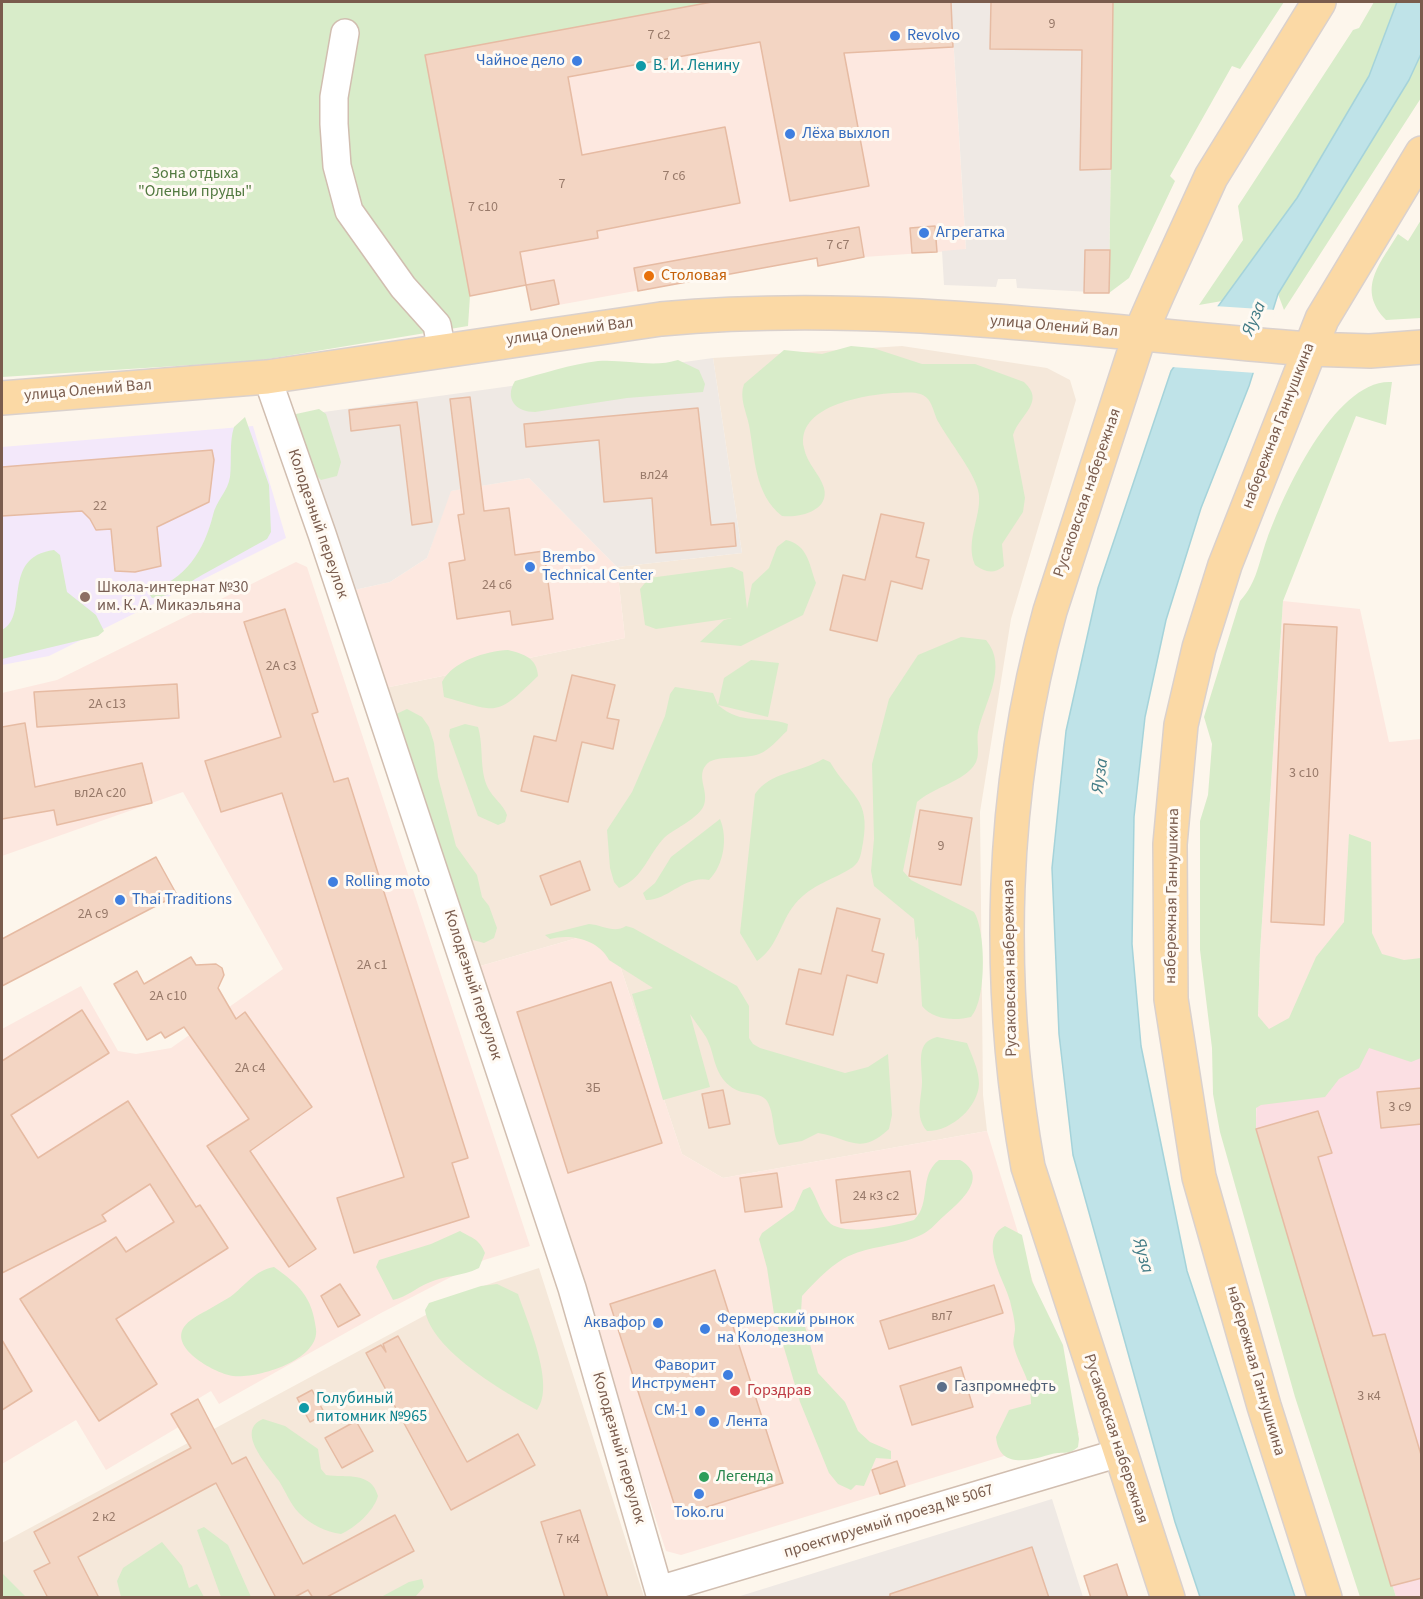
<!DOCTYPE html>
<meta charset="utf-8">
<style>
body{margin:0}
#map{position:relative;width:1423px;height:1599px;overflow:hidden;background:#fdf6ec;font-family:"Source Sans 3",sans-serif}
canvas{display:block}
.frame{position:absolute;inset:0;border:3px solid #7a5c4d;pointer-events:none}
</style>
<div id="map">
<canvas width="1423" height="1599"></canvas>
<div class="frame"></div>
</div>
<script>
const ctx = document.querySelector('canvas').getContext('2d');
ctx.lineJoin = 'round';
function paint(path, color) { ctx.fillStyle = color; ctx.fill(path, 'evenodd'); }
function stroke(path, color, width, dash) { ctx.strokeStyle = color; ctx.lineWidth = width; ctx.lineCap = dash ? 'butt' : 'round'; ctx.setLineDash(dash || []); ctx.stroke(path); }
function write(font, color, halo, rows, align = 'center') {
  ctx.font = font + ' "Source Sans 3",sans-serif'; ctx.lineWidth = 6; ctx.setLineDash([]); ctx.textBaseline = 'middle'; ctx.strokeStyle = halo; ctx.fillStyle = color; for (const [text, x, y, turn = 0] of rows) {
    ctx.save(); ctx.translate(x, y); ctx.rotate((+turn || 0) * Math.PI / 180); ctx.textAlign = isNaN(turn) ? turn : align; if (halo) ctx.strokeText(text, 0, 0); ctx.fillText(text, 0, 0); ctx.restore();
  }
}
const residential = new Path2D(`
 M902,346L1047,368L1070,380L1076,400L1011,619L980,812L983,1095L987,1131L723,1178L682,1154L608,929L477,967L380,689L625,638L617,567L742,553L713,358Z
 M539,1268L644,1597H2V1543L474,1289Z`);
const commercial = new Path2D(`
 M712,2H951L966,250L864,257L818,266L816,258L531,310L526,285L470,296L425,55Z
 M529,478L617,567L625,638L380,689L350,591L390,582L427,558L450,491Z
 M296,562L307,567L530,1246L484,1260L381,1313L219,1404L211,1391L196,1400L204,1412L106,1470L76,1420L2,1464V1029L81,986L118,1051L136,1054L171,1048L283,969L183,792L2,856V693L57,680Z
 M1283,601L1360,609L1389,742L1421,739V1046L1257,1050L1260,952Z
 M608,929L682,1154L723,1178L987,1131L1079,1433L681,1555L666,1551L477,967Z`);
const industrial = new Path2D(`
 M951,2H1113L1109,293L1017,288L1016,279H998L996,287L944,285L942,251L966,249Z
 M713,358L742,553L617,567L529,478L451,491L427,558L390,582L350,591L295,416Z
 M1052,1499L1083,1597L734,1598Z`);
const education = new Path2D(`
 M253,426L286,538L49,656L2,665V447Z`);
const medical = new Path2D(`
 M1421,1046V1597H1396L1256,1129L1257,1050Z`);
const green = new Path2D(`
 M2,2H712L425,55L470,296L468,326L256,361L2,377Z
 M1113,2H1284L1240,69L1232,66L1170,176L1175,181L1129,278L1109,293Z
 M1374,2H1397L1369,76L1297,198L1222,301L1199,305L1243,240L1238,206L1353,30L1359,28Z
 M1421,54V98L1284,310L1278,294L1409,80Z
 M1421,220V318L1386,320C1356,289 1380,264 1398,234L1408,241Z
 M851,346L873,348L922,364H975L1024,382C1046,402 1020,414 1013,435L1025,498L1023,512L1002,544L1004,566C994,574 986,573 975,565C964,540 984,513 978,490C974,472 949,441 939,423C935,417 934,409 930,402C923,389 906,393 893,393C864,395 795,406 804,448C807,464 820,474 824,488C830,511 799,518 782,516C754,494 755,457 749,425C746,411 739,398 744,384L784,350L822,354Z
 M678,360L699,370L705,384L703,392L627,398L535,412C516,412 504,399 515,381C542,374 571,364 598,361C624,359 653,368 678,360Z
 M1392,382L1386,425L1356,416L1283,601L1260,952L1258,1016L1269,1029L1289,1018L1316,957L1344,922L1349,834L1371,842L1372,933L1382,954L1404,960L1421,958V1058L1411,1062L1369,1048L1359,1068L1339,1079L1325,1097L1261,1105L1256,1108V1129L1396,1597H1360L1295,1397L1220,1132L1213,1094L1212,1048L1200,950V821L1208,795L1212,744L1204,717L1240,601C1257,583 1259,561 1267,539C1283,495 1335,378 1392,382Z
 M319,409L326,414L341,462L337,476L321,480L316,475L292,420L296,414Z
 M245,417L269,485L271,532L267,539C245,551 224,563 202,575C184,585 174,596 152,598L148,592C186,579 204,551 213,515C216,501 228,491 230,477C232,460 229,443 234,427Z
 M786,540C808,545 809,564 816,583L803,615L741,646L700,642L724,620L732,618L656,629L645,625L640,589L649,578L732,567L743,572L747,609L752,584L769,568L777,547Z
 M54,550L60,555L67,592L96,615L104,631L98,636L2,659V630C30,616 0,557 54,550Z
 M961,637L986,640C1009,667 984,703 978,732C976,744 982,758 972,768C960,782 931,789 917,802L903,871L911,880L974,912C986,931 987,1000 971,1017C955,1021 933,1020 922,1006L918,936L916,941L914,919L874,886L871,871L874,839L872,764L889,699L918,655Z
 M508,650C524,654 537,658 538,676C495,718 499,712 444,697L442,682C453,661 486,651 508,650Z
 M751,660L779,663L768,717L718,705C742,726 763,715 788,724L787,731C778,739 770,750 759,754C744,760 714,754 706,765C696,777 709,791 704,805C699,818 676,828 665,837C648,854 644,878 619,888L614,882L610,868L607,830L632,792L665,716L670,694L675,687L713,693L718,705L724,678Z
 M407,709L422,717L429,727L434,743L438,777L456,846L477,875L482,897L489,906L497,928L494,938L484,943L473,940L451,902L394,715Z
 M465,724L478,727C484,747 479,770 488,788C493,798 503,804 507,815L505,822L498,825L478,816L449,736L450,729Z
 M823,759L830,762C850,796 871,798 863,843C861,852 861,861 853,867C832,881 813,883 795,904C780,922 778,947 757,961L740,933L755,794C771,771 800,773 823,759Z
 M720,819C728,838 724,865 709,880C684,875 668,901 646,900L643,893L655,883L671,857Z
 M589,924C603,925 614,934 626,926L633,928L737,986L749,1006V1038L753,1044L760,1048L845,1073L868,1067L888,1054L892,1115L889,1129C859,1157 848,1137 818,1133L802,1141L779,1145C772,1134 775,1114 767,1101C761,1091 741,1096 730,1086C713,1073 715,1053 706,1037C701,1029 695,1022 690,1014L710,1087L663,1100L632,994L653,988L609,960C599,940 571,933 550,939L545,935Z
 M937,1037L967,1043C972,1056 979,1070 979,1084C978,1108 950,1132 927,1131C914,1116 922,1099 922,1081C922,1064 915,1042 937,1037Z
 M939,1160H960C990,1177 960,1202 944,1216C937,1222 931,1230 923,1234C898,1247 868,1245 843,1259C828,1268 814,1283 802,1296L801,1312L818,1373L845,1402L858,1431L870,1442L891,1451V1459L876,1458L864,1486L856,1485L851,1490L838,1484L829,1473L800,1402L774,1314L767,1268L759,1239L762,1233L794,1210L803,1190L810,1187C817,1197 821,1216 831,1224C849,1236 894,1226 914,1220C932,1202 918,1176 939,1160Z
 M1005,1226L1022,1235L1032,1281L1063,1345L1079,1439L1078,1447C1068,1456 1063,1451 1052,1454C1031,1460 999,1470 996,1437L1009,1410L1031,1404C1031,1378 1020,1369 1014,1347C1012,1341 1015,1334 1015,1329C1015,1320 1012,1310 1010,1301C1005,1281 977,1240 1005,1226Z
 M460,1231C471,1238 479,1238 485,1253L479,1268C461,1277 445,1275 428,1283C416,1288 407,1297 393,1300L376,1267L379,1260L431,1244Z
 M274,1267C299,1285 312,1296 316,1329C320,1360 257,1379 233,1376C217,1374 169,1349 184,1327C189,1320 198,1315 206,1311C214,1306 222,1302 230,1297C245,1286 255,1270 274,1267Z
 M497,1284L518,1294C527,1321 556,1385 537,1410C504,1392 431,1350 425,1310L429,1303L481,1286Z
 M263,1419L285,1426L318,1449L321,1469L326,1475C347,1478 371,1471 378,1496C374,1511 355,1528 341,1534C326,1532 310,1524 299,1513C290,1504 286,1492 279,1481C269,1467 234,1431 263,1419Z
 M204,1527L228,1545L251,1597H221L197,1530Z
 M162,1542L182,1566L189,1588L197,1584L204,1597H121L117,1581L123,1568Z
 M2,1573L26,1597H2Z
 M422,1579L424,1587L415,1597H381L409,1582Z`);
const water = new Path2D(`
 M1397,2H1421V54L1409,80L1278,294L1249,386L1201,508L1166,620L1145,717L1134,817L1132,944L1141,1046L1187,1271L1295,1597H1200L1175,1522L1073,1155L1059,1034L1052,868L1066,731L1098,588L1171,371L1297,198L1369,76Z`);
const pier = new Path2D(`
 M1214,306L1276,310L1256,373L1171,367Z`);
const building = new Path2D(`
 M712,2H951L953,47L844,53L869,186L790,201L760,42L568,77L582,155L725,127L740,203L597,231L598,238L520,252L526,285L470,296L425,55Z
 M991,2H1113L1111,169L1080,170L1082,50L990,49Z
 M935,226L937,252L912,253L910,228Z
 M859,227L864,257L818,266L817,258L638,291L634,268Z
 M1085,250H1110L1109,293H1084Z
 M554,280L559,304L531,310L526,285Z
 M470,397L484,511L509,508L515,555L544,551L553,619L512,625L510,611L457,619L449,563L465,560L458,515L464,514L450,399Z
 M417,402L432,522L412,525L400,425L351,431L349,410Z
 M698,408L711,525L734,523L736,546L656,553L652,498L604,502L599,440L526,447L524,424Z
 M212,450L214,460L209,502L157,527L161,566L135,572L115,571L111,529L96,530L90,519L82,511L2,516V467Z
 M881,514L924,523L916,557L929,560L922,589L891,581L877,641L830,630L843,575L865,580Z
 M285,609L318,712L312,714L334,782L348,778L468,1158L452,1163L469,1217L354,1253L337,1198L404,1177L282,793L221,812L205,761L281,737L244,622Z
 M1284,624L1337,627L1324,925L1271,922Z
 M572,675L615,685L607,718L619,720L613,749L582,742L568,802L521,791L534,736L556,741Z
 M177,684L179,718L37,727L34,692Z
 M25,723L35,787L142,763L152,803L57,825L54,810L2,819V727Z
 M920,810L972,818L961,885L909,876Z
 M156,857L177,895L2,986V939Z
 M580,861L590,890L551,905L540,876Z
 M837,908L880,919L872,951L884,954L877,983L847,975L833,1035L786,1024L799,969L821,974Z
 M191,957L196,965L216,964L222,968L224,975L218,988L236,1019L245,1012L312,1107L250,1151L316,1249L289,1267L207,1146L249,1119L184,1027L165,1038L161,1032L147,1040L114,984L137,971L144,984Z
 M611,982L662,1143L568,1173L517,1012Z
 M82,1010L109,1053L11,1115L38,1158L128,1101L196,1207L200,1205L228,1248L116,1319L157,1384L99,1421L20,1299L116,1237L126,1252L174,1222L150,1184L102,1215L106,1221L2,1273V1061Z
 M1422,1088V1124L1381,1128L1377,1092Z
 M723,1090L730,1124L709,1128L702,1094Z
 M1318,1111L1332,1153L1318,1157L1373,1336L1385,1334L1422,1458V1578L1391,1586L1256,1129Z
 M910,1171L916,1214L841,1223L836,1180Z
 M777,1173L782,1207L745,1212L740,1178Z
 M715,1270L783,1483L678,1516L610,1304Z
 M340,1284L360,1315L338,1327L321,1296Z
 M994,1285L1003,1313L889,1349L880,1321Z
 M398,1336L467,1462L518,1434L535,1465L451,1510L366,1353L381,1345L386,1352L383,1344Z
 M2,1340L32,1391L2,1410Z
 M961,1367L973,1407L912,1425L900,1386Z
 M312,1390L325,1414L310,1422L297,1398Z
 M198,1399L232,1464L246,1457L303,1564L395,1515L414,1551L325,1598H313L308,1590L293,1598H276L216,1483L78,1557L99,1598H48L34,1571L50,1563L34,1532L191,1448L171,1414Z
 M356,1421L373,1451L342,1468L325,1438Z
 M897,1461L905,1486L880,1494L872,1470Z
 M580,1510L608,1598H565L541,1522Z
 M1032,1547L1049,1598H890V1594Z
 M1117,1564L1128,1598H1091L1084,1576Z`);
const minor = new Path2D(`
 M345,33L334,97V124L337,166L349,211L403,287L437,325L442,352
 M267,377L322,534L572,1288L661,1598
 M659,1590L1119,1453`);
const major = new Path2D(`
 M2,398L267,377L661,319C877,299 1094,332 1309,349L1370,351L1422,347
 M1168,1598L1028,1167C995,983 1000,791 1050,611L1140,334L1158,293L1211,177L1319,2
 M1325,1598L1264,1406L1199,1177L1171,999L1170,844L1181,725L1199,648L1225,565L1322,319L1422,153`);
const markers = [
 [895,36,6,"#3f7fe0"],
 [577,61,6,"#3f7fe0"],
 [641,66,6,"#0f9aa8"],
 [790,134,6,"#3f7fe0"],
 [924,233,6,"#3f7fe0"],
 [649,276,6,"#e8710a"],
 [530,567,6,"#3f7fe0"],
 [85,597,6,"#8d6e63"],
 [333,882,6,"#3f7fe0"],
 [120,900,6,"#3f7fe0"],
 [658,1323,6,"#3f7fe0"],
 [705,1329,6,"#3f7fe0"],
 [728,1375,6,"#3f7fe0"],
 [942,1387,6,"#5c6f8a"],
 [735,1391,6,"#e0444e"],
 [304,1408,6,"#0f9aa8"],
 [700,1411,6,"#3f7fe0"],
 [714,1422,6,"#3f7fe0"],
 [704,1477,6,"#2e9e5b"],
 [699,1494,6,"#3f7fe0"]
];
const numberNames = [
 ["9",1052,25],
 ["7 с2",659,36],
 ["7 с6",674,177],
 ["7",562,185],
 ["7 с10",483,208],
 ["7 с7",838,246],
 ["вл24",654,476],
 ["22",100,507],
 ["24 c6",497,586],
 ["2A c3",281,667],
 ["2А с13",107,705],
 ["3 с10",1304,774],
 ["вл2А с20",100,794],
 ["9",941,847],
 ["2А с9",93,915],
 ["2А с1",372,966],
 ["2А с10",168,997],
 ["2А с4",250,1069],
 ["3Б",593,1089],
 ["3 c9",1400,1108],
 ["24 к3 с2",876,1197],
 ["вл7",942,1317],
 ["3 к4",1369,1397],
 ["2 к2",104,1518],
 ["7 к4",568,1540]
];
const shopNames = [
 ["Revolvo",907,36],
 ["Чайное дело",565,61,"right"],
 ["Лёха выхлоп",802,134],
 ["Агрегатка",936,233],
 ["Brembo",542,558],
 ["Technical Center",542,576],
 ["Rolling moto",345,882],
 ["Thai Traditions",132,900],
 ["Фермерский рынок",717,1320],
 ["на Колодезном",717,1338],
 ["Аквафор",646,1323,"right"],
 ["Фаворит",716,1366,"right"],
 ["Инструмент",716,1384,"right"],
 ["СМ-1",688,1411,"right"],
 ["Лента",726,1422],
 ["Toko.ru",699,1513,"center"]
];
const cultureNames = [
 ["В. И. Ленину",653,66],
 ["Голубиный",316,1399],
 ["питомник №965",316,1417]
];
const parkNames = [
 ["Зона отдыха",195,174],
 ["\"Оленьи пруды\"",195,192]
];
const foodNames = [
 ["Столовая",661,276]
];
const streetNames = [
 ["улица Олений Вал",1054,327,5],
 ["улица Олений Вал",570,332,-8],
 ["улица Олений Вал",88,391,-5],
 ["набережная Ганнушкина",1279,426,-69],
 ["Русаковская набережная",1088,493,-71],
 ["Колодезный переулок",317,524,71],
 ["набережная Ганнушкина",1173,896,-89],
 ["Русаковская набережная",1011,968,-91],
 ["Колодезный переулок",472,985,72],
 ["набережная Ганнушкина",1255,1371,74],
 ["Русаковская набережная",1115,1439,72],
 ["Колодезный переулок",618,1448,74],
 ["проектируемый проезд № 5067",889,1522,-17]
];
const educationNames = [
 ["Школа-интернат №30",97,588],
 ["им. К. А. Микаэльяна",97,606]
];
const serviceNames = [
 ["Газпромнефть",954,1387]
];
const healthNames = [
 ["Горздрав",747,1391]
];
const leisureNames = [
 ["Легенда",716,1477]
];
const waterNames = [
 ["Яуза",1255,319,-67],
 ["Яуза",1101,776,-82],
 ["Яуза",1142,1256,74]
];
paint(residential, '#f5e8da');
paint(commercial, '#fde8e0');
paint(industrial, '#efe9e4');
paint(education, '#f3e8fa');
paint(medical, '#fbdfe3');
paint(green, '#d8ecc9');
paint(water, '#bfe3e8');
stroke(water, '#a5d3da', 1.5);
paint(pier, '#fdf6ec');
paint(building, '#f3d5c3');
stroke(building, '#e6bba3', 1.5);
stroke(minor, '#d1beb0', 30);
stroke(major, '#dad1cd', 36);
stroke(minor, '#fff', 27);
stroke(major, '#fbd9a5', 33);
for (const [x, y, r, color] of markers) { const dot = new Path2D(); dot.arc(x, y, r, 0, 2 * Math.PI); ctx.fillStyle = color; ctx.fill(dot); stroke(dot, '#fffaf3', 2); }
write('14px', '#987a6a', null, numberNames);
write('16px', '#366cbe', '#fffaf3', shopNames, 'left');
write('16px', '#0d838f', '#fffaf3', cultureNames, 'left');
write('16px', '#537a41', '#fffaf3', parkNames);
write('16px', '#c56008', '#fffaf3', foodNames, 'left');
write('16px', '#7a5c4d', '#fffaf3', streetNames);
write('16px', '#785e54', '#fffaf3', educationNames, 'left');
write('16px', '#4e5e75', '#fffaf3', serviceNames, 'left');
write('16px', '#be3a42', '#fffaf3', healthNames, 'left');
write('16px', '#27864d', '#fffaf3', leisureNames, 'left');
write('italic 18px', '#437c86', '#fffaf3', waterNames);
</script>
